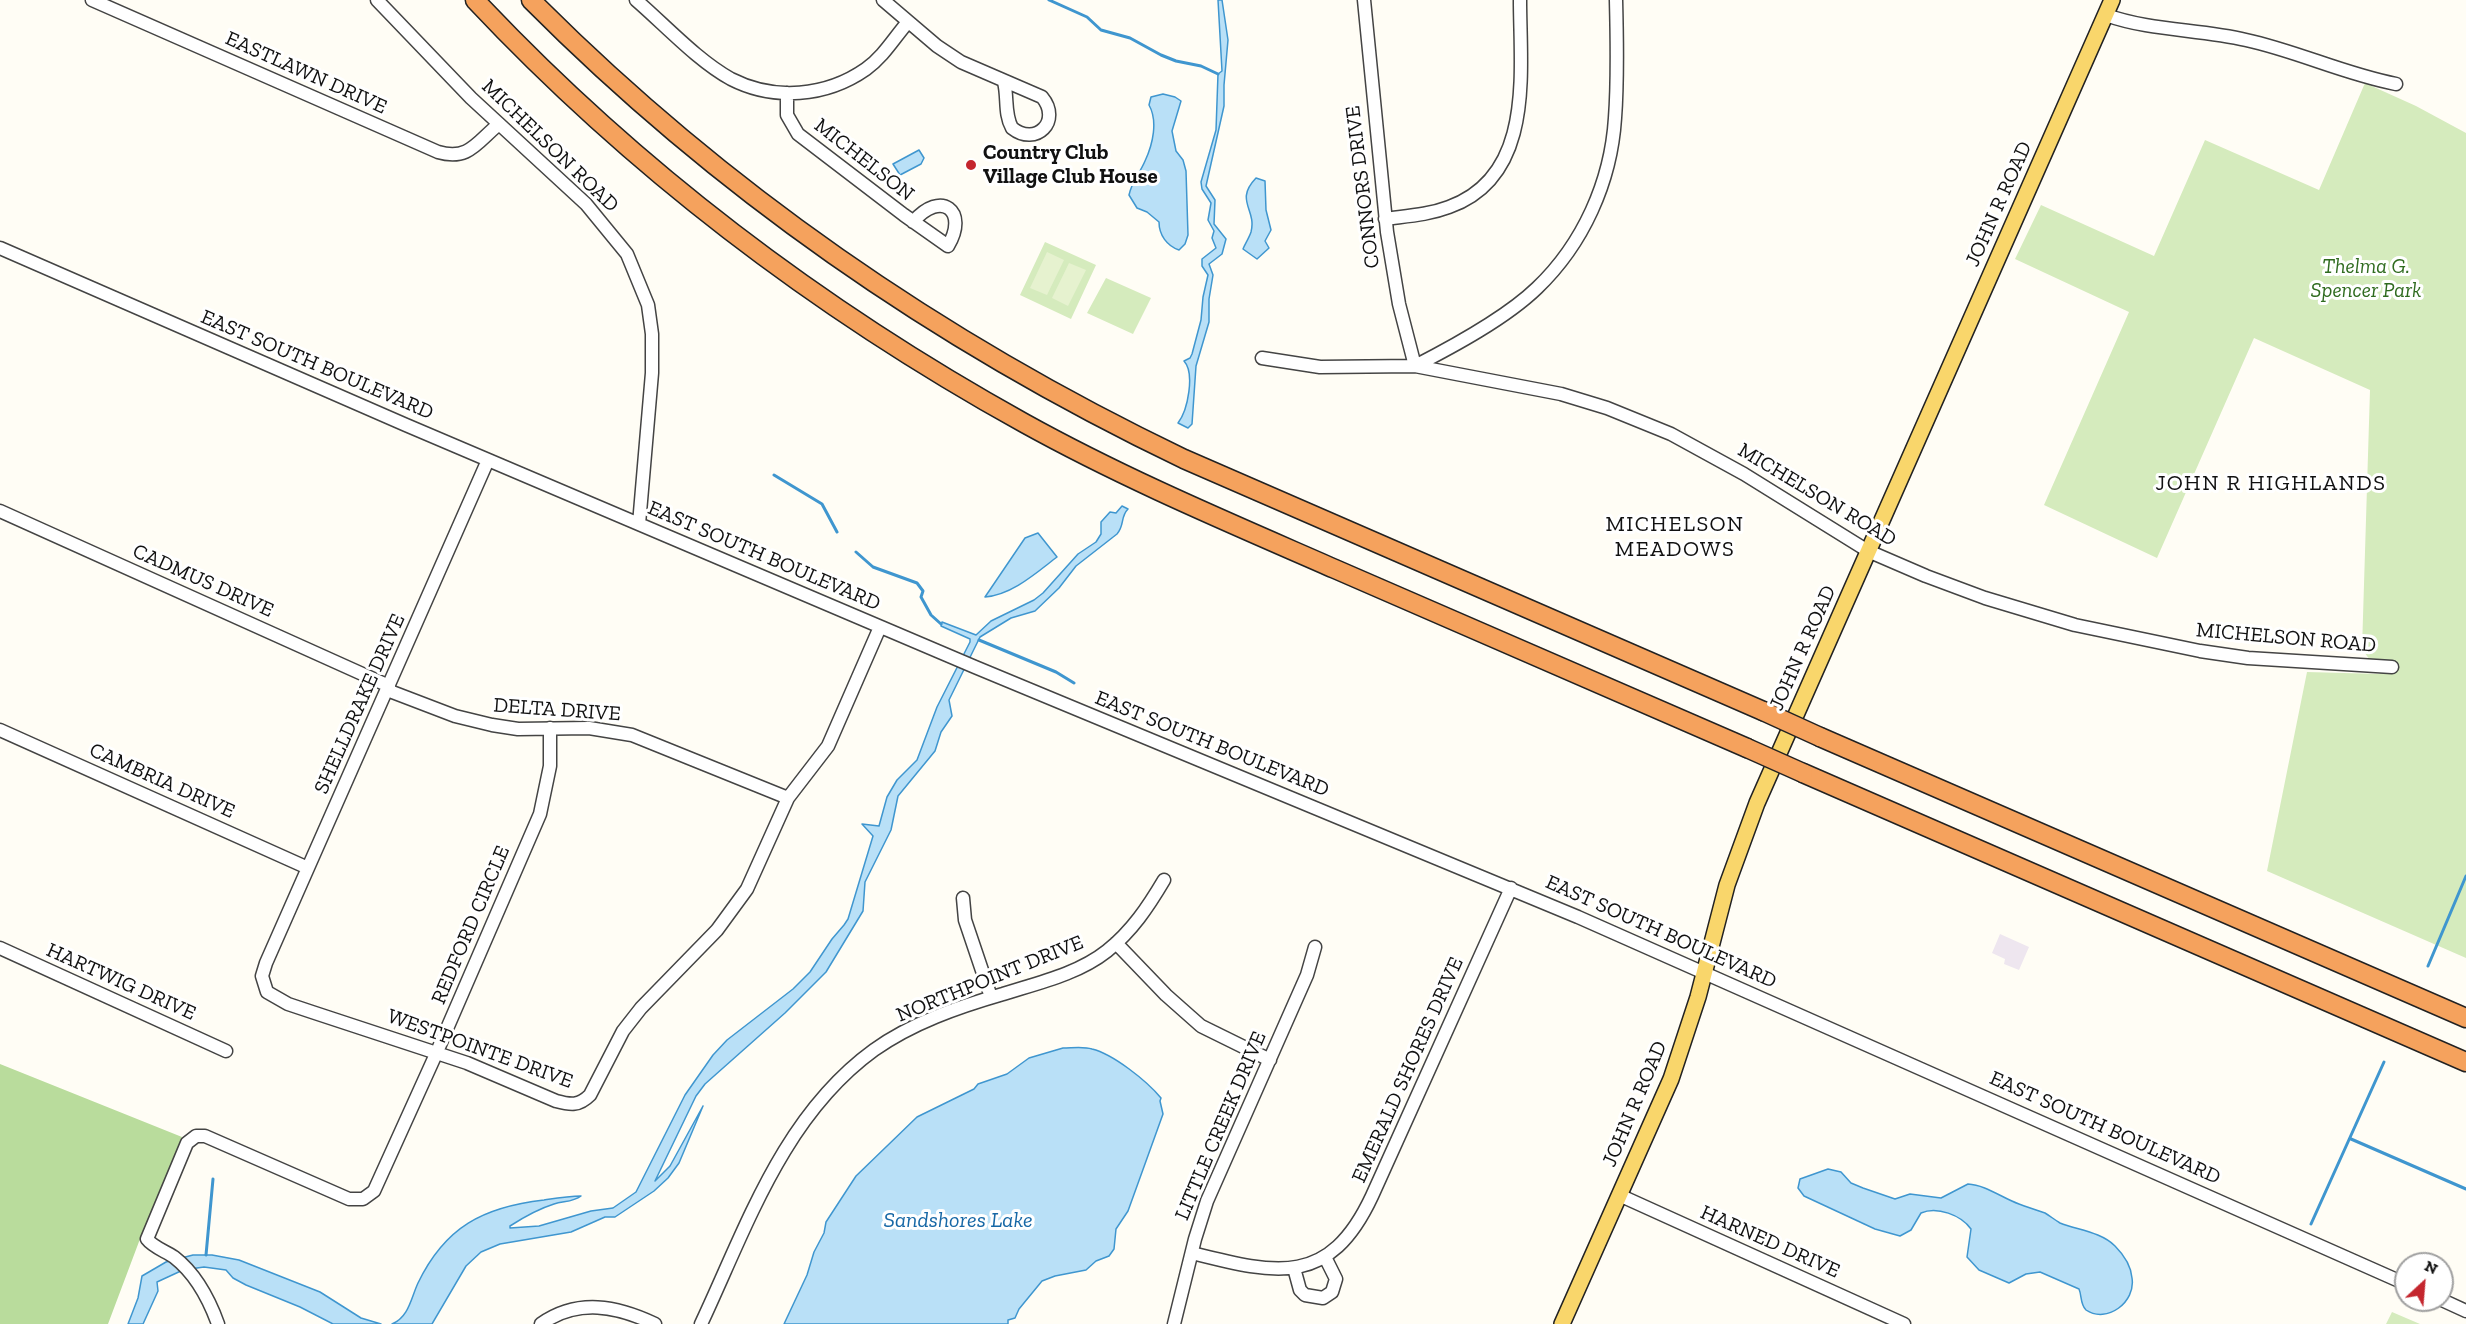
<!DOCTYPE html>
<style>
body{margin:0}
#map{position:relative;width:2466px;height:1324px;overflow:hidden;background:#fffdf5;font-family:"Zilla Slab",serif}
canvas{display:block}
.north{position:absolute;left:2394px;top:1252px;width:60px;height:60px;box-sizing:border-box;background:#fff;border:2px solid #a0a0a0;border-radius:50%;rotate:26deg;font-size:16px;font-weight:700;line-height:24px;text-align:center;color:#111}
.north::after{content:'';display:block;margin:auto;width:21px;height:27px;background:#c4262e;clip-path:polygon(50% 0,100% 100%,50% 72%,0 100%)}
</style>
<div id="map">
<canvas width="2466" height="1324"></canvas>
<div class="north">N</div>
</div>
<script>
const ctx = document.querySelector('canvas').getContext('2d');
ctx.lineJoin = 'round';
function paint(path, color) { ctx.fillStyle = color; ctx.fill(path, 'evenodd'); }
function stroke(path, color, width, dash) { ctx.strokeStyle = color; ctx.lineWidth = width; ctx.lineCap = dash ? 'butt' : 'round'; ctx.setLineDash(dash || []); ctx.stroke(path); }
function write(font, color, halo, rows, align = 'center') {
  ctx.font = font + ' "Zilla Slab",serif'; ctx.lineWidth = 6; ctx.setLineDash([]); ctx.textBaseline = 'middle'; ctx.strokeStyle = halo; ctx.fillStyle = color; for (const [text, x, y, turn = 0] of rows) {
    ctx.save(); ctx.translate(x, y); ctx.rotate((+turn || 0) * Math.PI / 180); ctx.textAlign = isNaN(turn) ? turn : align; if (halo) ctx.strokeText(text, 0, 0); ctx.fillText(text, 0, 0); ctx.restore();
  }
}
const industrial = new Path2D(`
 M2000,934L2029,947L2019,970L2004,964L2005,959L1992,953Z`);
const green = new Path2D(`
 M2365,83L2416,106L2466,133V958L2267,871L2307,672L2380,674L2362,649L2370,390L2254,338L2157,558L2044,505L2129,312L2015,259L2041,205L2154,256L2205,140L2319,190Z
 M1045,242L1096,265L1071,319L1020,295Z
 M1106,278L1151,298L1133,334L1087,313Z
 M2392,1312L2420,1324H2386Z`);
const forest = new Path2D(`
 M0,1064L182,1137L143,1231L108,1324H0Z`);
const pitch = new Path2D(`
 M1047,252L1064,260L1047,295L1030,288Z
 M1069,263L1086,270L1068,306L1052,298Z`);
const water = new Path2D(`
 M1218,0H1222L1228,40L1224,85V106L1206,186L1215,200L1214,224L1226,239L1222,254L1209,264L1213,275L1209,299V322L1196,366L1192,424L1188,428L1178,423C1188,410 1195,373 1184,361L1190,358L1192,354L1201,320L1203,297L1208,275L1202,266V259L1216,248L1212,238L1214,231L1208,220L1211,203L1202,189L1201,182L1216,130L1218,74L1222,71Z
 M1163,94L1175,97L1181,101L1172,131L1176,151L1183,160L1186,171L1188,235L1185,244L1179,250C1167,246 1159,235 1159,222L1147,212L1137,208L1129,195C1132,181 1140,173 1145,161C1153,144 1158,121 1149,105L1151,97Z
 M919,150L924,158L921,164L900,175L893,164Z
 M1256,178L1265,181L1266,210L1271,230L1265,241L1269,248L1257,259L1243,249C1245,244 1249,238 1251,232C1257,209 1234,201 1256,178Z
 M1122,506L1128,509C1120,517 1125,525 1117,534L1076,566L1059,588L1035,611L1011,618L980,637L949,700L952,716L941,732L935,751L898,796L891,830L865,882L863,911L826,972L785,1013L705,1084L696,1096L655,1181L670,1166L703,1106L679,1163L668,1178L654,1191L615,1217H605L571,1232L500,1244L481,1252L466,1266L432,1324H392C409,1317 411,1298 418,1283C445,1227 483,1207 544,1200C557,1198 569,1196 581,1196C573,1202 564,1201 554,1204C538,1209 524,1217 510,1226V1228L539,1226L591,1211L613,1208L636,1192L685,1095L713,1055L727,1040L793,989L810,972L832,939L844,925L848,919L873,836L862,824L879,826L887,797L897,780L917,760L937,707L970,642V639L941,626L942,622L976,635L991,621L1034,600L1043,593L1078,554L1096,542L1101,534V522L1110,512L1116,513Z
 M1038,533L1057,557C1036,573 1012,595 985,597L1025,538Z
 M1063,1048C1072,1048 1083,1046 1092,1049C1113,1054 1147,1081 1161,1098L1160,1101L1163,1114L1128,1211L1116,1229L1114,1249L1109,1256L1096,1261L1086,1270L1055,1276L1042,1281L1019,1309L1015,1318L1008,1320V1324H784L807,1275L814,1252L824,1233L826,1222L856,1176L917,1117L974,1089L978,1084L1007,1074L1029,1058Z
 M1828,1169L1841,1172L1851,1183L1863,1188L1895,1199L1910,1194L1941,1198L1968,1184C1986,1185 2002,1198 2019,1204C2027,1207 2036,1210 2045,1213C2050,1216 2055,1220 2060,1223C2078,1230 2101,1232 2115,1246C2123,1254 2131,1266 2132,1278C2136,1302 2107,1324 2086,1310C2080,1304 2082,1296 2079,1289L2040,1272L2026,1274L2009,1283L1979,1270L1967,1257L1971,1229C1961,1215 1937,1206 1921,1213L1911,1230L1900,1236L1875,1229L1804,1196L1798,1188L1800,1179Z
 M193,1255H212L239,1260L320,1292L361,1318L381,1324H333L300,1307L246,1285L233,1278L226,1270L204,1267L183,1270L157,1282L158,1291L143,1324H128L138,1298L142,1276L166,1262Z`);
const stream = new Path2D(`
 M1049,0L1087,17L1101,30L1130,38L1161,55L1176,61L1201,66L1218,74
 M774,475L822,504L837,532
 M856,552L873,567L917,583L923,591L921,597L931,615L941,624
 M979,640L1056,672L1074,683
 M2428,966L2466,876
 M2351,1139L2466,1189
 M2311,1224L2384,1062
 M206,1255L213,1179`);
const minor = new Path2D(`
 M92,0L438,152C469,161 477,142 499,124
 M377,0L471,98L586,204L627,254L648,305L652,334V373L639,524
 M636,0C665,25 698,61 731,79C774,101 826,97 866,69C884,56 894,38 908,22
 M883,0L937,46L961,62L1042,97C1062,121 1036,147 1012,128C1004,114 1008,97 1004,82
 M1364,0L1387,232L1399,304L1415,366C1454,346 1506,318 1537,288C1583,244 1611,182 1615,118C1618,79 1617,39 1616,0
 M2106,15C2151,31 2199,29 2246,40C2297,51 2344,74 2396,84
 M787,93V115L798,134L904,215L948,246C969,211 941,189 913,222
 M1385,219C1407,216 1428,215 1449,207C1535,176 1520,72 1520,0
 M0,248L406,425L975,667L1578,917L2406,1284
 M1262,358L1320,367L1415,366L1561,394L1607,408L1671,434L1744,474L1868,551L1926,576L1985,598L2075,625L2200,651L2248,658L2392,667
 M488,460L266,963L262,976L267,992L288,1004L312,1012L467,1063L556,1101C571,1105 579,1106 590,1095L623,1031L641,1008L717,930L747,889L788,798L828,746L880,627
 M0,511L389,686
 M387,690L455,716L492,725L518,729L589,728L632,735L788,798
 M0,730L308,868
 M963,898L965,920L991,997
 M1116,943L1166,995L1201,1026L1270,1060
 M0,948L226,1051
 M1619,1195L1904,1324
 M1192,1253C1276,1274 1329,1288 1372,1196L1511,888
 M1294,1268L1300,1290L1305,1295L1323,1298L1332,1292L1336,1279L1325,1257
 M2442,1300L2466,1311
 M218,1324C209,1299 196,1274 174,1257C165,1251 153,1247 147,1239L187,1143L196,1136H205L349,1199H363L374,1191L436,1054L540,814L550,766V728
 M541,1324C578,1298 617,1306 655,1324
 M701,1324C747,1226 783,1116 874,1050C912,1023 958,1007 1003,994C1038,983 1078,974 1107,951C1132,931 1148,907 1164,880
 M1174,1324L1195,1239L1207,1201L1307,975L1315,947`);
const major = new Path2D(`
 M1562,1324L1671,1079L1698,997L1727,885L1757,803L2112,0`);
const highway = new Path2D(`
 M475,0C634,169 822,311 1024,423C1125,479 1230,523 1335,569C1472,629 1609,689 1747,748
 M531,0C721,191 942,343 1184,459L1763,711
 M1820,737L2466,1018
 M1803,773L2466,1062`);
const highwayBridge = new Path2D(`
 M1763,711L1820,737
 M1747,748L1803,773`);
const markers = [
 [971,165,6,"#c4262e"]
];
const streetNames = [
 ["EASTLAWN DRIVE",306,73,24],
 ["MICHELSON ROAD",550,146,44],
 ["MICHELSON",864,160,38],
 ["CONNORS DRIVE",1363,187,-97],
 ["JOHN R ROAD",1999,204,-66],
 ["EAST SOUTH BOULEVARD",317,365,23],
 ["MICHELSON ROAD",1817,495,31],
 ["EAST SOUTH BOULEVARD",764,556,23],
 ["CADMUS DRIVE",203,581,24],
 ["MICHELSON ROAD",2286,638,5],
 ["JOHN R ROAD",1803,648,-66],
 ["SHELLDRAKE DRIVE",360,704,-66],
 ["DELTA DRIVE",557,710,4],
 ["EAST SOUTH BOULEVARD",1212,744,22],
 ["CAMBRIA DRIVE",162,781,24],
 ["REDFORD CIRCLE",471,925,-67],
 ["EAST SOUTH BOULEVARD",1661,932,24],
 ["NORTHPOINT DRIVE",990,979,-22],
 ["HARTWIG DRIVE",121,982,24],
 ["WESTPOINTE DRIVE",480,1049,20],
 ["EMERALD SHORES DRIVE",1408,1070,-66],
 ["JOHN R ROAD",1635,1104,-67],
 ["LITTLE CREEK DRIVE",1221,1126,-67],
 ["EAST SOUTH BOULEVARD",2105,1128,24],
 ["HARNED DRIVE",1770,1242,24]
];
const poiNames = [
 ["Country Club",983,153],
 ["Village Club House",983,177]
];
const parkNames = [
 ["Thelma G.",2366,267],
 ["Spencer Park",2366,291]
];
const neighbourhoodNames = [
 ["JOHN R HIGHLANDS",2271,484],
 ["MICHELSON",1675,525],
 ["MEADOWS",1675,550]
];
const waterNames = [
 ["Sandshores Lake",958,1221]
];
paint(industrial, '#eee6ef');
paint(green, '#d5ebbd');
paint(forest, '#b9dc9c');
paint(pitch, '#e6f2cf');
paint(water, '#b9e0f7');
stroke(water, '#3f96cf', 1.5);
stroke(stream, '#3f96cf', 3);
stroke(minor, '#444', 15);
stroke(major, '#222', 18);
stroke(highway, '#222', 21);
stroke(minor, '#fff', 12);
stroke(major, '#f9d66b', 15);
stroke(highway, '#f5a25d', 18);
stroke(highwayBridge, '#222', 21, []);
stroke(highwayBridge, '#f5a25d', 18);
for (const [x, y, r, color] of markers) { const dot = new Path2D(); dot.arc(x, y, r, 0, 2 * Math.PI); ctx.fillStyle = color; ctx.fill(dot); stroke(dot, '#fff', 2); }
write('21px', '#111', '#fff', streetNames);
write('bold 21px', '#111', '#fff', poiNames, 'left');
write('italic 21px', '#2f6b1f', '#fff', parkNames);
ctx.letterSpacing = '1.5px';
write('22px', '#111', '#fff', neighbourhoodNames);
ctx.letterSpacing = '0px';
write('italic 22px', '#1768a6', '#fff', waterNames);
</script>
